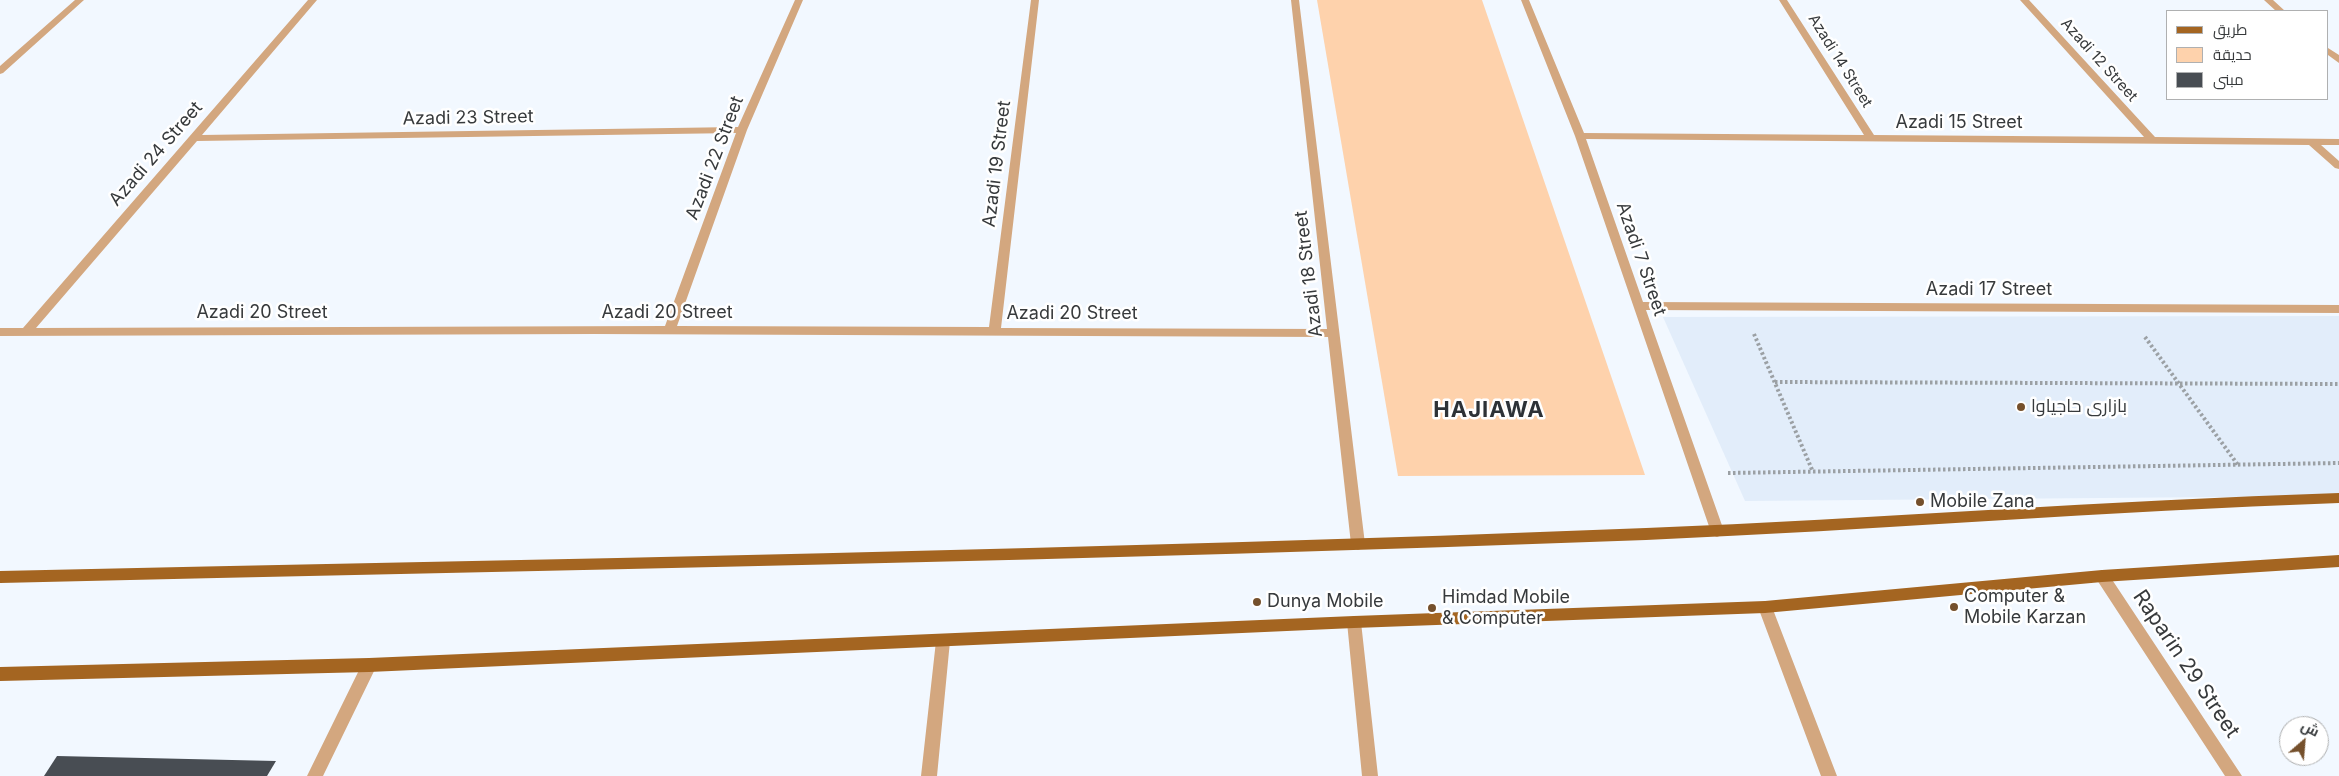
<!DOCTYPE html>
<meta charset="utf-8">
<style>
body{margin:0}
#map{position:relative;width:2339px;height:776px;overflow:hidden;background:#f2f8ff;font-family:Inter,Cairo,sans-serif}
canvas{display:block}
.legend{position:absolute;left:2166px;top:10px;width:162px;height:90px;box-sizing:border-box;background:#fff;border:1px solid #afb0b1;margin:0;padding:6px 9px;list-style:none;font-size:15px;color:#373a3c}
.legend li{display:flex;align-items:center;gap:10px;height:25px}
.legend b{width:25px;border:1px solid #afb0b1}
.north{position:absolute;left:2279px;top:716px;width:50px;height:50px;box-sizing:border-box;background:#fff;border:1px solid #afb0b1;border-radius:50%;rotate:27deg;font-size:14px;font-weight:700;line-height:20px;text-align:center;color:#373a3c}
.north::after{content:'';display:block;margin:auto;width:18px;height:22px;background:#75502c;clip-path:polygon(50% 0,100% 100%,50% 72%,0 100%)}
</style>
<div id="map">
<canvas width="2339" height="776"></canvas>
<ul class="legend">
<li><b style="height:6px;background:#a46521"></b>طريق</li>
<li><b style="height:14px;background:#fed2ac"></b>حديقة</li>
<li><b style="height:14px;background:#484d53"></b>مبنى</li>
</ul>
<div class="north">ش</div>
</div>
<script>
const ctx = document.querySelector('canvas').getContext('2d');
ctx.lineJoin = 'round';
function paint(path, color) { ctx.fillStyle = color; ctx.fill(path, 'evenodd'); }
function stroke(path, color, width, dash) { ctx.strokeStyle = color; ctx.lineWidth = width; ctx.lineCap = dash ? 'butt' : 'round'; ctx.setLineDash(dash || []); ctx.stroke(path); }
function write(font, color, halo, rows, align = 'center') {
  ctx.font = font + ' Inter,Cairo,sans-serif'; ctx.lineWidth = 5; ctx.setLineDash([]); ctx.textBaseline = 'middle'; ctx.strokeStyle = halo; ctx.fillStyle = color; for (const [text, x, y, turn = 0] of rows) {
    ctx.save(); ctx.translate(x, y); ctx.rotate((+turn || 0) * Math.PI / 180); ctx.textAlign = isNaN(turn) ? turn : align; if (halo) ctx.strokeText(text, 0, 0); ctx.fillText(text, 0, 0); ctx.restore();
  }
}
const built = new Path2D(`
 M2339,316V496L1745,501L1663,317Z`);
const green = new Path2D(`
 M1317,0H1482L1645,475L1398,476Z`);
const building = new Path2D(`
 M57,756L276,761L267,776H44Z`);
const path = new Path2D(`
 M1754,334L1813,472
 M2145,337L2238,465
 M1775,382L2339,384
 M1728,473L2339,463`);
const minor = new Path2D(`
 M75,0H84L3,73L0,74V66Z
 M308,0H317L202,135L738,127L795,0H803L747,130L677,326L989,327L1031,0H1039L1001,328L1327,329L1291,0H1299L1365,544L1363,548L1358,550L1353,548L1351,544L1328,337L594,334L0,336V328H23ZM736,133L665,326L36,328L197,141Z
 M1521,0H1529L1584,133L1864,135L1779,0H1787L1874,135L2144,137L2020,0H2029L2155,137L2339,139V145H2321L2339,161V169L2335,168L2309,145L1586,139L1643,302L2339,305V313L1646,310L1724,531L1722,535L1717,537L1712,535L1575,136Z
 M2264,0H2273L2285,11H2276Z
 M2328,48L2339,55V63L2328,55Z
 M2102,570L2107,572L2242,776H2225L2097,580L2095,576L2097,572Z
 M1765,601L1770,603L1772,607L1837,776H1821L1758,607L1760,603Z
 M1354,616L1359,618L1361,622L1378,776H1362L1347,622L1349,618Z
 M943,635L948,637L950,641L937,776H921L936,641L938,637Z
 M369,658L374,660L377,665L323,776H307L364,660Z`);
const major = new Path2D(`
 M2339,493V503C2108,511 1877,530 1646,540C1098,561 549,570 0,583V571C549,559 1098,550 1646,528C1877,519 2108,500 2339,493Z
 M2339,555V567L2102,582L1765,613L1354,628L369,672L0,681V667L369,658L1354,616L1765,601L2102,570Z`);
const markers = [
 [2021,407,5,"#75502c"],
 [1920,502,5,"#75502c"],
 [1257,602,5,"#75502c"],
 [1954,607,5,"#75502c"],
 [1432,608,5,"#75502c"]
];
const farStreetnames = [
 ["Azadi 12 Street",2099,60,48],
 ["Azadi 14 Street",1840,61,58]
];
const streetNames = [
 ["Azadi 23 Street",468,118,-1],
 ["Azadi 15 Street",1959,123],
 ["Azadi 24 Street",156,154,-49],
 ["Azadi 22 Street",715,158,-69],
 ["Azadi 19 Street",997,164,-83],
 ["Azadi 7 Street",1641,259,71],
 ["Azadi 18 Street",1309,274,-97],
 ["Azadi 17 Street",1989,290],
 ["Azadi 20 Street",262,313],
 ["Azadi 20 Street",667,313],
 ["Azadi 20 Street",1072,314]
];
const poiNames = [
 ["بازاری حاجیاوا",2031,407],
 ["Mobile Zana",1930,502],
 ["Computer &",1964,597],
 ["Mobile Karzan",1964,618],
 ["Himdad Mobile",1442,598],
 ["& Computer",1442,619],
 ["Dunya Mobile",1267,602]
];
const nearStreetnames = [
 ["Raparin 29 Street",2186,664,56]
];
const districtNames = [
 ["HAJIAWA",1489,410]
];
paint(built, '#e2edfa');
paint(green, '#fed2ac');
paint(building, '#484d53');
stroke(path, '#9ba0a4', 4, [2.5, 2.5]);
paint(minor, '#d3a77f');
paint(major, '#a46521');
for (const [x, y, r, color] of markers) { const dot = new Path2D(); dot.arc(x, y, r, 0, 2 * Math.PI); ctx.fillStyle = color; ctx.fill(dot); stroke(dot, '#fff', 2); }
write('15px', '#373a3c', '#fff', farStreetnames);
write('18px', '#373a3c', '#fff', streetNames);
write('18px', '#373a3c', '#fff', poiNames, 'left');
write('21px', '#373a3c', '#fff', nearStreetnames);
ctx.letterSpacing = '1px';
write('bold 22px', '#2d3237', '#fff', districtNames);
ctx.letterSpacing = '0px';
</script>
